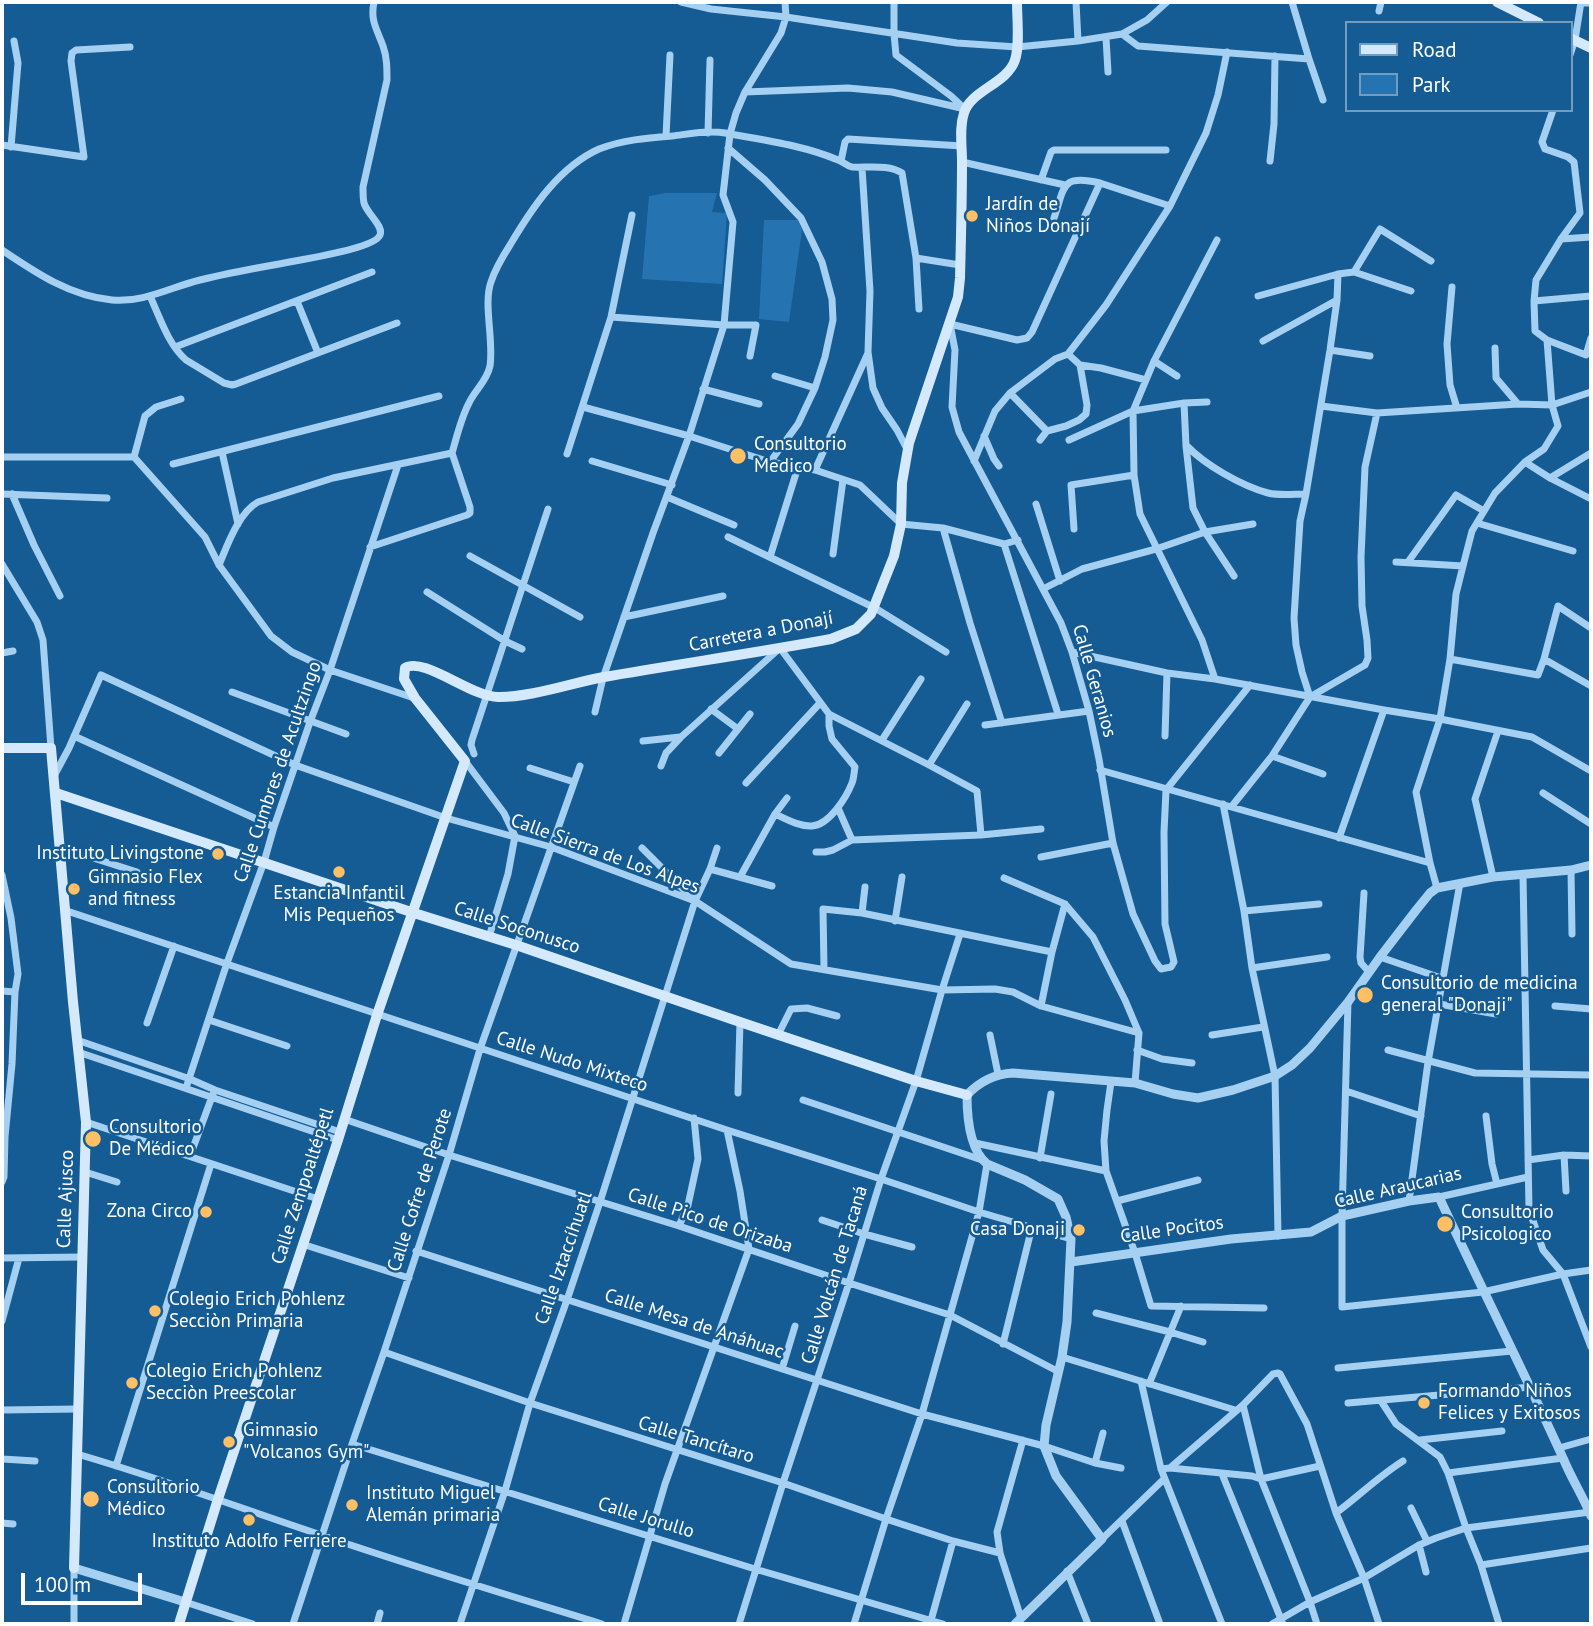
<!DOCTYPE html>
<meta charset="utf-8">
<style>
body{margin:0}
#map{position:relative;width:1593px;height:1626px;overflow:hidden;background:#155b94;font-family:"PT Sans",sans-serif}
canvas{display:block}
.frame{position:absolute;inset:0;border:4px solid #fff;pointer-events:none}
.legend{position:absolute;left:1345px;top:21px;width:228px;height:91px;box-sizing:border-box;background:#155b94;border:2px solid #739dbf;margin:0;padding:9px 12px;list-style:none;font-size:21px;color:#fff}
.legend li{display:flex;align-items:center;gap:14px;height:35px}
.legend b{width:35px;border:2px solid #739dbf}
.scale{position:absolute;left:21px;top:1573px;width:121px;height:32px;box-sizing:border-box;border:4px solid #fff;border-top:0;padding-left:9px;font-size:21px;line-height:24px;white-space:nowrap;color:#fff;-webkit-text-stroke:5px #155b94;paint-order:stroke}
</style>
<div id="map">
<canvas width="1593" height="1626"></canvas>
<div class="frame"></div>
<ul class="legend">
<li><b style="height:9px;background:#d4eafc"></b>Road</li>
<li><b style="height:19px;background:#2574b1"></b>Park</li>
</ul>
<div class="scale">100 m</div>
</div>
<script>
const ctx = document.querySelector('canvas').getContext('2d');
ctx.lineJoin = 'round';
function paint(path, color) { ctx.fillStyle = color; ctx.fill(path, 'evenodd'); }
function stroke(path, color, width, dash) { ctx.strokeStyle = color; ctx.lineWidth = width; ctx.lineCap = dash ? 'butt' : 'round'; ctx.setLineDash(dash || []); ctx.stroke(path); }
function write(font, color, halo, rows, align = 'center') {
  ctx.font = font + ' "PT Sans",sans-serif'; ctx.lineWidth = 5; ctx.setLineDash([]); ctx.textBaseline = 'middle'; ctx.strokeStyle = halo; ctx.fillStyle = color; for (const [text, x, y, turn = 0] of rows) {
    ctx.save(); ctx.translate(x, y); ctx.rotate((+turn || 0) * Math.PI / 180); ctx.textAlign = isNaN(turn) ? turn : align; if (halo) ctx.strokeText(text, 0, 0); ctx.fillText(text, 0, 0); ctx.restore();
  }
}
const green = new Path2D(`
 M666,193H717L712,212L727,213L722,284L642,279L649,196Z
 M764,220H798L802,230L789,322L759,319Z`);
const minor = new Path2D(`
 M681,2L711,9L786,17L957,43L1017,47L1078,41L1122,34L1147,20L1167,2
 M894,2V34L896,55L951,96L964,108
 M1076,2L1078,41
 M1292,2L1309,59L1323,100
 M1581,3H1591
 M1379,11L1381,2
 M1122,34L1138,46L1309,59
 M1106,38L1108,72
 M1570,55L1575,40L1581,2
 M745,92L848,88L892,92L965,109
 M1553,110L1542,142L1545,149L1568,157L1574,162L1580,213L1561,239L1536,280L1534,301L1535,331L1547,340L1586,355L1591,338
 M708,133L710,60
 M666,136L670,55
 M2,145L84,157L71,61L72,53L76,50L130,47
 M11,147L18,63L14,41
 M728,148L765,180L801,218L822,262L832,299L833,320L825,357L815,388L798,424L770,462
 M841,161L845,142L848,139L962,146
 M1270,161L1274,124L1275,56
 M962,162L1065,185
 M862,168L870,291L868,352L873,388L882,408L897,430L908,451
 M1041,180L1051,152L1054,150H1166
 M1170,206L1100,183L1032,332L1027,338L1017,340L950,324L955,350L952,407L959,432L1061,623L1072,652L1089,711L1099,759L1113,843L1133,914L1155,961L1161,969L1171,967L1174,962L1165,924L1164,832L1166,790L1250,685
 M1054,218C1065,186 1061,174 1100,183
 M1561,239L1591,237
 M2,250C36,273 70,296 112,300C143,303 171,287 200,280C231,272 263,267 295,261C310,258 375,248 380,235C384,226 367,214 364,203C363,199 363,192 363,187L387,80C387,68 387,57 383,46C377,29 370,21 374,2
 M916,258L960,265
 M1354,272L1411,291
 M1452,287L1447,344L1450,385L1457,408
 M150,296C160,318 168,344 186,360L224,383L232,385L236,384L397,323
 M1258,296L1338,274
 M297,301L318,353
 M1534,301L1591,296
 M611,317L724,325H756L750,356
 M1263,341L1337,300
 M175,347L372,272
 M1495,348L1496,378L1518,404
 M1330,350L1370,356
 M1154,361L1177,376
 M1080,365L1101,368L1146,380
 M775,376L815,388
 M703,389L759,404
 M1010,393L1047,431
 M1184,403L1186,446L1193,508L1205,532L1234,576
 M1321,406L1377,413L1518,404L1552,405L1591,392
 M583,407L689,436L770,462L815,470L860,485L901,524L943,528L1004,544L1018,540
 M984,436L994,459L999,466
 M1040,440L1047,431L1066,426L1079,420L1086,414L1087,405L1080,365L1068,354
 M1069,440L1133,411L1184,403L1207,402
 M1187,446C1205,465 1242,486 1268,493C1280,496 1294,494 1306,494
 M222,452L238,524
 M452,453C457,436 461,418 469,403C475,390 487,381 490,366C494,341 483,303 491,282C495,269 503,256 510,245C532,208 559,167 599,149C622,140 647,138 672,136C689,134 708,130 725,133C762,140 803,145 838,160C844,162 846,166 852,167C867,168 889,164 902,173L916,258L919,309
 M567,454L611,317L632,215
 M2,457H134
 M134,457L205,537L219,565L271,636L292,652L330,670L414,698
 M134,457L145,416L156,407L181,399
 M592,461L672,485
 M974,461L995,411L1010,393L1055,359L1068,354L1106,305L1170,206L1206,133L1218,95L1227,52
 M1525,462L1550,478L1591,499
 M173,464L439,396
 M815,470L868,353
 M1550,478L1591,453
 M2,494L107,498
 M12,494L34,545L60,596
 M667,497L734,525
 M1036,504L1060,581
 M1477,523L1573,551
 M943,528L970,623L1002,723
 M1074,529L1071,485L1134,475
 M728,537L875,608L946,652
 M1004,544L1058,714
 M833,554L843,480
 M470,556L580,617
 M770,557L798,467
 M1396,562L1463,566
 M1408,562L1456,495L1484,511
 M2,564L37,622L43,640L51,748
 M219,565C227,546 239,512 258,502L333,478L452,453L470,507V513L467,515L370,547
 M1043,589L1082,569L1156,549L1205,532L1253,524
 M427,592L505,641L522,649
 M624,617L723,596
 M1072,652L1167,673L1215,679L1384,710L1440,719L1532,737L1591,771
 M2,653L13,651
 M1450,659L1538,675L1544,659L1591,686
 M1544,659L1558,606L1591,628
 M1215,679L1202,640L1140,514L1134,475L1133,411L1154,361L1217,240
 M232,692L346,734
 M1310,697L1302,672L1296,645L1294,618L1297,569L1300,521L1306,494L1330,350L1337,300L1338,274L1354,272L1380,229L1431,261
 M711,709L738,729
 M595,712L603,678L653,533L689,436L724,325L733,222L723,195L730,134L736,113L745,92L781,33L786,17L785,2
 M985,725L1089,711
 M74,736L274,827
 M1165,736L1167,673
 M882,740L921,679
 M643,741L680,737
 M719,753L750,714
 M474,754L471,745L472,740L548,509
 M1272,756L1323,774
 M465,761L504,813L515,836L508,874L489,937
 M929,765L967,704
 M661,766L666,753L681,737L780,648L829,714L929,765L977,791L981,835
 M530,768L574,782
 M1100,770L1430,863
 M54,776L69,748L101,675L295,765L446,818L551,847L695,901L791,964L942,990L995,989L1013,992L1041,1006L1139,1033
 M746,783L820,703
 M1543,793L1591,824
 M1223,804L1244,911L1252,968L1275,1076L1278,1236
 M1232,806L1272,756L1310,697L1365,665L1368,658L1367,640L1362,606L1361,557L1365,467L1377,413
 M838,808L852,840
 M775,814C786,819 800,827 812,826C829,825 846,798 852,783C854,778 854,772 855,767L832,739L829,726V714
 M1339,838L1384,710
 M59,847L137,872
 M642,848L692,898
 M816,852H825L833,850L852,840L981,835L1041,829
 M1041,857L1113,843
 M710,869L772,886
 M1571,870L1572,934
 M2,875L11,918L18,974L15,992L12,1064L5,1137L4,1177L2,1182
 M1523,875L1529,1209L1543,1250L1563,1274L1591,1347
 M740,877L775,814L787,798
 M1493,877L1475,799L1498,731
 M1004,878L1065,904L1093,937L1125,1000L1139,1033L1135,1083
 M1437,888L1430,863L1416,792L1440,719L1450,659L1456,594L1463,566L1472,531L1495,493L1525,462L1544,449L1558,426L1552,405L1547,340
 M1364,893L1360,957L1361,963L1369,972
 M64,910L727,1130L881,1179L979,1212L1071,1239
 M1244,911L1319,904
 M862,913L865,887
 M895,921L902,877
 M1380,957L1444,979
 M1252,968L1327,957
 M824,969L823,909L862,913L1052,952
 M2,991L15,992
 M1348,1002L1342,1216V1307L1483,1292L1563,1274L1591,1270
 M1439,1004L1496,1014
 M1041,1006L1052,952L1065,904
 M1555,1006L1591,1009
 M209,1020L287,1046
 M147,1023L174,946
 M778,1035L791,1009L807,1008L837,1016
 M990,1035L998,1074
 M1212,1035L1263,1027
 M77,1040L190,1079L215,1090L340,1132
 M1137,1050L1162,1059L1192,1063
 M1388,1050L1475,1073L1591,1075
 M78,1052L338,1140
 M1111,1082L1107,1110L1104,1141L1106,1171L1135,1253L1151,1306L1264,1308
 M186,1088L227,963L264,862L274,827L310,722L330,670L398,465
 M1346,1091L1421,1116
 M738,1093L740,1022
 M803,1100L982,1160
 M1486,1116L1492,1164L1497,1184
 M344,1119L449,1155L679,1226L849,1283L950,1315L1059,1372
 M86,1122L318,1199
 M975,1143L1106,1171
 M1564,1155L1566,1191
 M190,1156L213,1094
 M1040,1158L1051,1094
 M1528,1160L1564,1155L1591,1156
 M85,1172L117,1182
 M1439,1197L1528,1177
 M1117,1201L1198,1180
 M1409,1201L1428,1062L1460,883
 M822,1220L864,1234L912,1247
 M679,1226L688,1205L698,1159L694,1118
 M302,1244L409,1278
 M416,1251L922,1414L1044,1446L1095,1463L1121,1468
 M2,1258L82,1257
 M1096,1313L1170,1332L1203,1342
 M2,1321L19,1258
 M1003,1344L1032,1227
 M384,1352L530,1403L783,1483L886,1519L953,1541L1000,1553
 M1062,1357L1235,1410
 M1338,1368L1512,1351
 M782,1369L795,1326
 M1141,1381L1161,1469L1222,1624
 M1149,1384L1181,1306
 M1381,1401L1396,1424L1440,1457L1448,1473L1466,1528L1481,1565L1499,1624
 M1348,1403L1531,1387
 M1243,1405L1261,1479L1310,1602L1317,1624
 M2,1410L79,1409
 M1420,1440L1502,1431
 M352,1444L755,1569L943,1624
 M1559,1448L1591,1439
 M77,1454C160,1478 240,1508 321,1535C414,1567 508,1595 602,1624
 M2,1459L35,1461
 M1095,1463L1103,1433
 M116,1466L211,1164
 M1170,1468L1252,1476L1261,1479L1320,1466
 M1161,1469L1170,1468L1243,1405L1273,1374L1278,1373L1280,1374L1307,1424L1336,1513L1364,1578L1379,1624
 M1448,1473L1563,1458
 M1222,1474L1283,1624
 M1411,1508L1427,1541
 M1336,1513C1359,1496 1379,1476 1403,1461
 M1122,1521L1160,1624
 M2,1523L13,1524
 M1102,1539L1164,1479
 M1419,1545L1426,1572
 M1481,1565L1591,1548
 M74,1568V1624
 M1067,1571L1088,1624
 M185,1602L253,1624
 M1021,1618L1000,1553L997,1532L1023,1440
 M293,1624L352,1444L384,1352L449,1155L480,1049L580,766
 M377,1624L380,1613
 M460,1624L505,1491L530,1403L567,1300L600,1202L695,901L710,869L717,848
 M624,1624L665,1484L749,1249L740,1191L727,1130
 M739,1624L783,1483L849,1283L881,1179L916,1081L942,990L960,934
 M854,1624L886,1519L922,1414L979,1212L987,1164
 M930,1624L953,1541
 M1272,1624L1310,1602L1364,1578L1419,1545L1436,1538L1466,1528L1590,1512`);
const tertiary = new Path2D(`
 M1071,1262L1231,1239L1311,1232L1342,1216L1409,1201L1439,1197C1480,1285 1523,1370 1563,1458C1571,1478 1583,1496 1591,1516
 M74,1568L185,1602
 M1015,1624L1102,1539L1056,1476L1044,1446L1046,1425L1062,1357L1067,1322L1071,1239L1066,1217L1058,1199L1025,1180L987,1164C969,1149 967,1116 967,1095C980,1081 994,1074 1013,1073L1135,1083L1173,1094L1198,1098L1233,1090L1275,1076L1292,1065L1310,1048L1348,1002L1380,957L1417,909L1430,893L1437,888L1493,877L1571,870L1591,865`);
const secondary = new Path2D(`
 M1497,2L1539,23
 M1570,38L1591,48
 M2,748H51L73,1002L86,1122L74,1568
 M56,793L414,913L516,945L740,1022L916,1081L967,1095
 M179,1624L218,1499L338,1140L377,1015L465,761L415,698L404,679L405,668C424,656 472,698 499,697C532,697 571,683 604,677C679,664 755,653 831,639L856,629L871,614L894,556L901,524L902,483L909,443L958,297L960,278C961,239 962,200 962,161C962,145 959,128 964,113C971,90 1007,84 1015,60C1020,45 1017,19 1017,2`);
const markers = [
 [972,216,7,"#ffc065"],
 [738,456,9,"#ffc065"],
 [218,854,7,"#ffc065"],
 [339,872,7,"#ffc065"],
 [74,889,7,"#ffc065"],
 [1365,995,9,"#ffc065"],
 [93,1139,9,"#ffc065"],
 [206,1212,7,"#ffc065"],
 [1445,1224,9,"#ffc065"],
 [1079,1230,7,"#ffc065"],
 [155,1311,7,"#ffc065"],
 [132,1383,7,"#ffc065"],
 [1424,1403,7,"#ffc065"],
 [229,1442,7,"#ffc065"],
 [91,1499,9,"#ffc065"],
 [352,1505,7,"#ffc065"],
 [249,1520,7,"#ffc065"]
];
const poiNames = [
 ["Jardín de",986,205],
 ["Niños Donají",986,227],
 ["Consultorio",754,445],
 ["Medico",754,467],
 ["Instituto Livingstone",204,854,"right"],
 ["Gimnasio Flex",88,878],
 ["and fitness",88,900],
 ["Estancia Infantil",339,894,"center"],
 ["Mis Pequeños",339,916,"center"],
 ["Consultorio de medicina",1381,984],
 ["general \"Donaji\"",1381,1006],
 ["Consultorio",109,1128],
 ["De Médico",109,1150],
 ["Zona Circo",192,1212,"right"],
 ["Consultorio",1461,1213],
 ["Psicologico",1461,1235],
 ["Casa Donaji",1065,1230,"right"],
 ["Colegio Erich Pohlenz",169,1300],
 ["Secciòn Primaria",169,1322],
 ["Colegio Erich Pohlenz",146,1372],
 ["Secciòn Preescolar",146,1394],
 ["Formando Niños",1438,1392],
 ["Felices y Exitosos",1438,1414],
 ["Gimnasio",243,1431],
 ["\"Volcanos Gym\"",243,1453],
 ["Consultorio",107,1488],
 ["Médico",107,1510],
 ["Instituto Miguel",366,1494],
 ["Alemán primaria",366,1516],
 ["Instituto Adolfo Ferriere",249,1542,"center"]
];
const streetNames = [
 ["Carretera a Donají",761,632,-11],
 ["Calle Geranios",1094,681,74],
 ["Calle Cumbres de Acultzingo",278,772,-71],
 ["Calle Sierra de Los Alpes",605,854,20],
 ["Calle Soconusco",517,928,18],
 ["Calle Nudo Mixteco",572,1062,18],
 ["Calle Zempoaltépetl",303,1186,-72],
 ["Calle Araucarias",1398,1188,-13],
 ["Calle Cofre de Perote",420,1190,-72],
 ["Calle Ajusco",66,1199,-88],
 ["Calle Pico de Orizaba",710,1221,18],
 ["Calle Pocitos",1172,1230,-8],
 ["Calle Iztaccíhuatl",564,1258,-71],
 ["Calle Volcán de Tacaná",835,1275,-73],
 ["Calle Mesa de Anáhuac",694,1324,18],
 ["Calle Tancítaro",696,1440,17],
 ["Calle Jorullo",646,1518,17]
];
paint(green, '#2574b1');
stroke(minor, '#a5d0f1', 7);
stroke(tertiary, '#a5d0f1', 9);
stroke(secondary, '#d4eafc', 10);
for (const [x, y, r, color] of markers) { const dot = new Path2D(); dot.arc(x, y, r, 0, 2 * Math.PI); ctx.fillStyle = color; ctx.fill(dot); stroke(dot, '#155b94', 2.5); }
write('19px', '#fff', '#155b94', poiNames, 'left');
write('19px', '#fff', '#155b94', streetNames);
</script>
